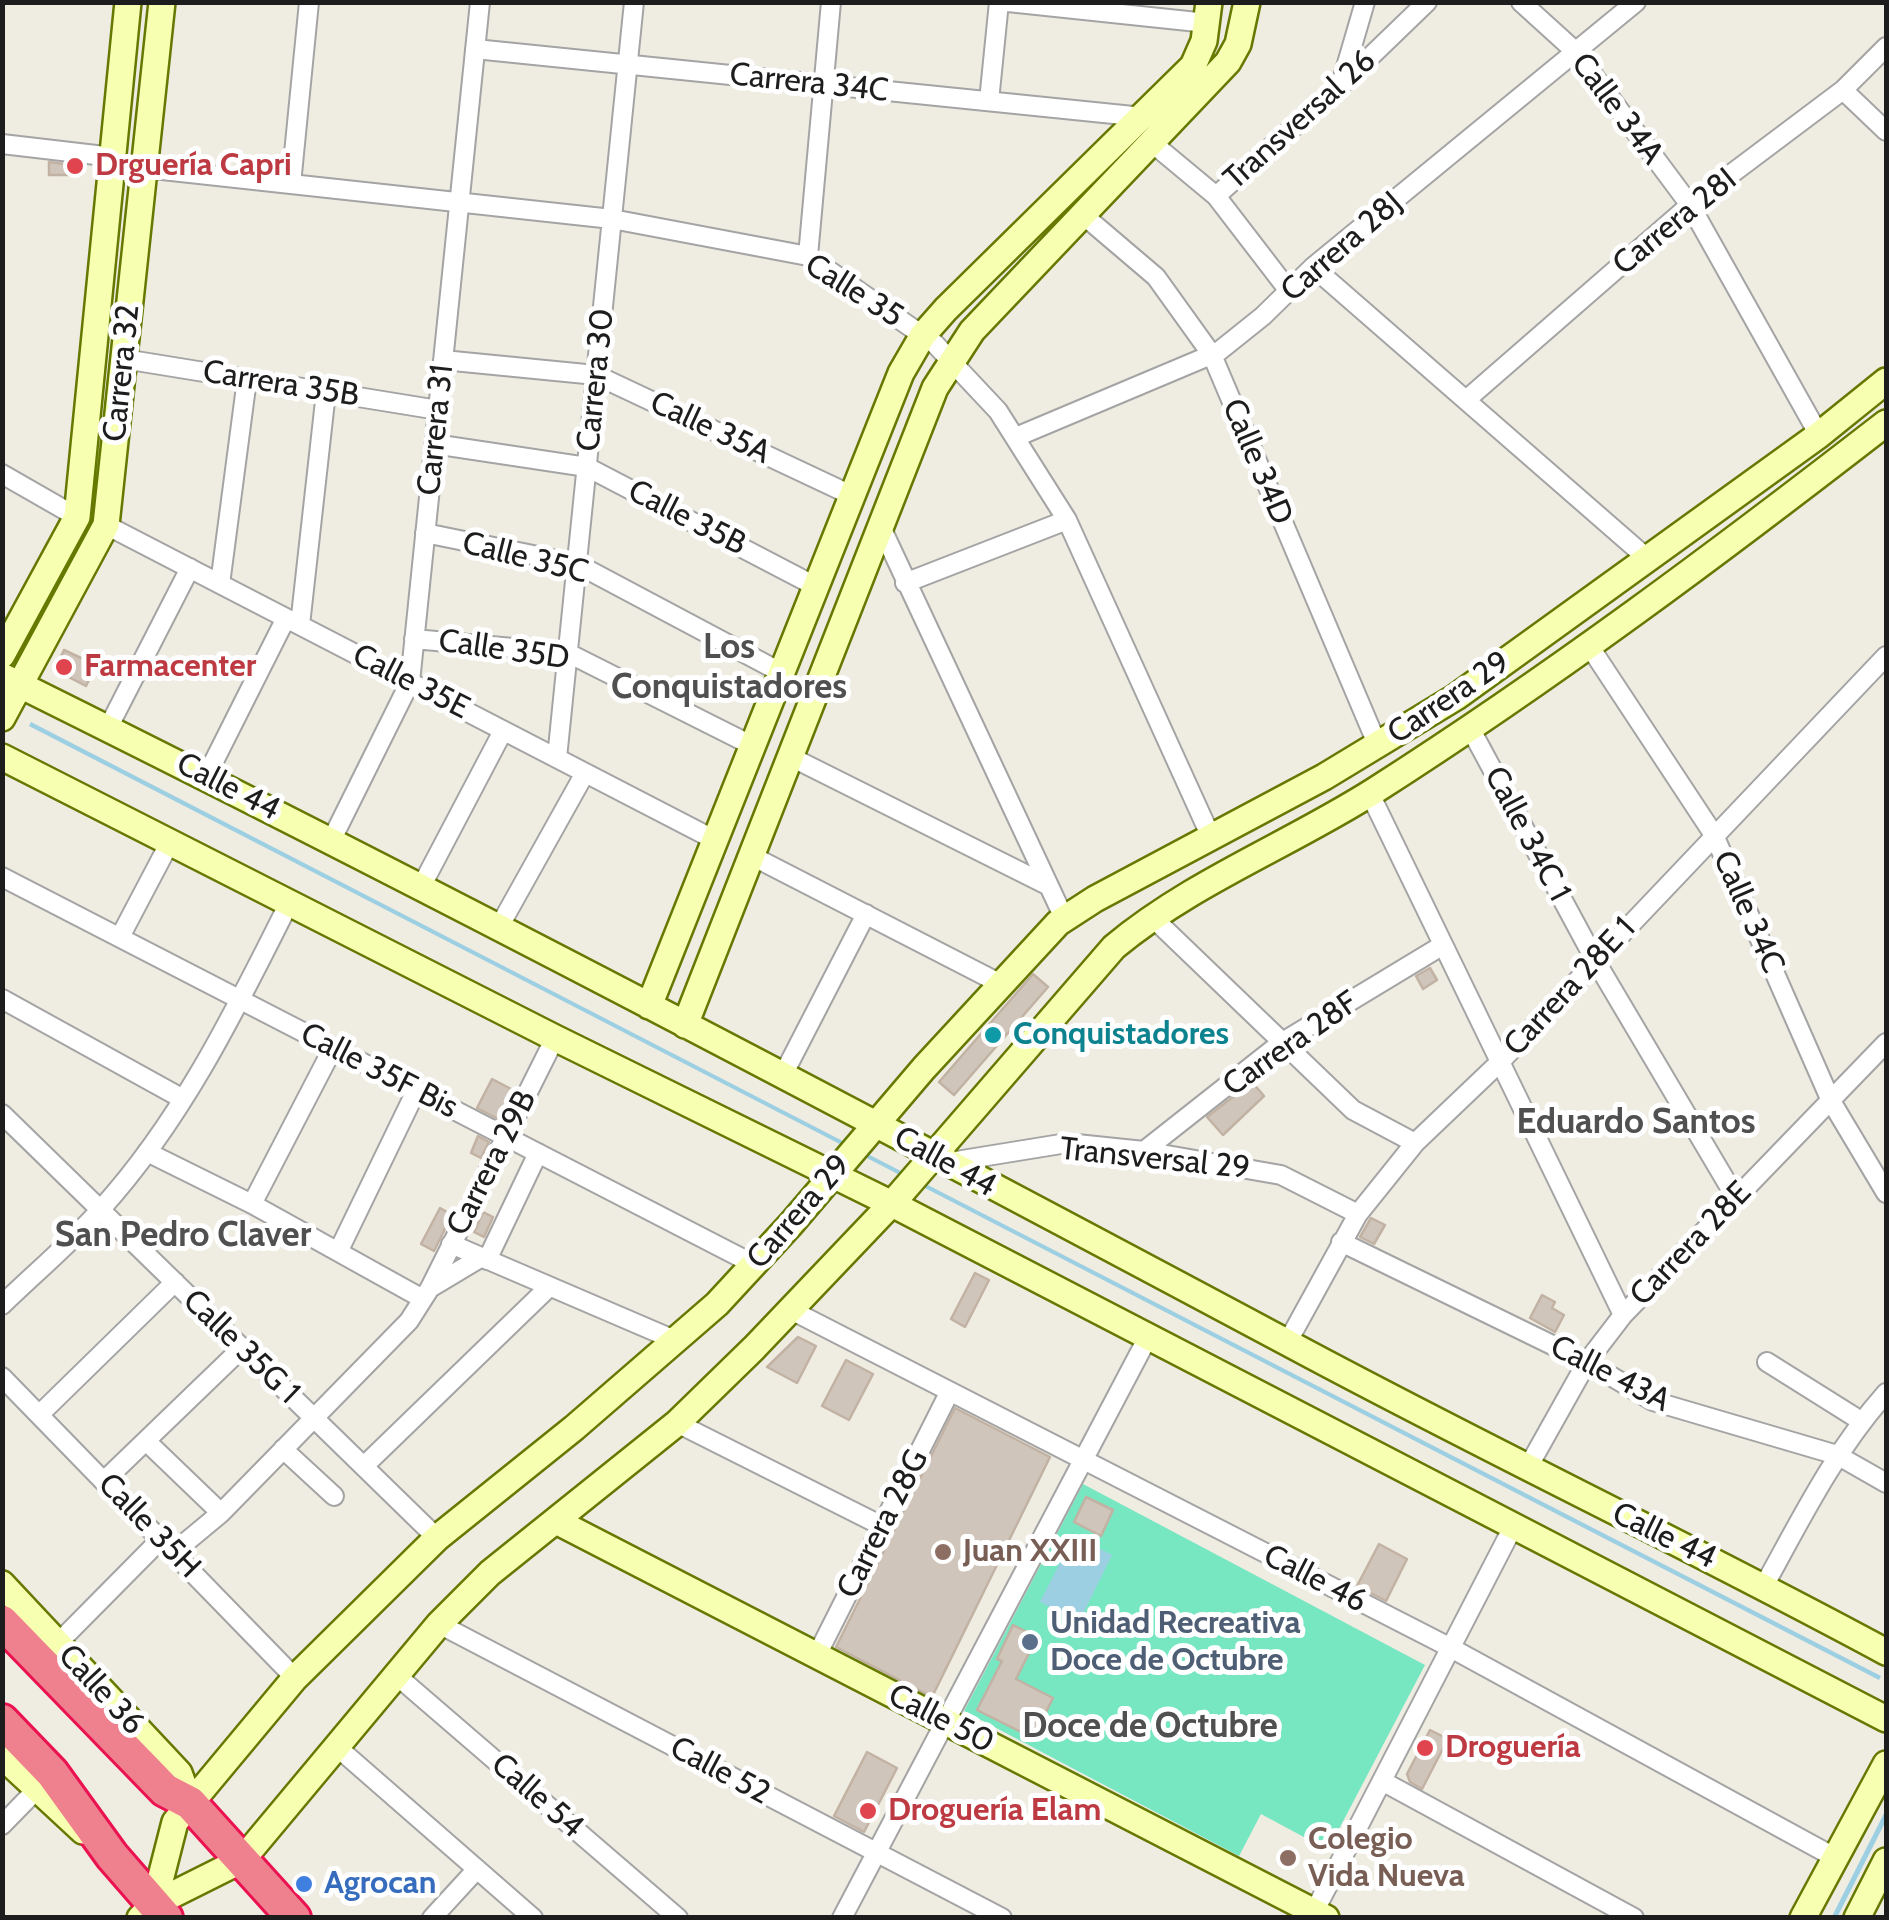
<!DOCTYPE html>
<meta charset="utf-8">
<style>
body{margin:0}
#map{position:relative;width:1889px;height:1920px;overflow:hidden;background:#efece2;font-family:Cabin,sans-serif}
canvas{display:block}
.frame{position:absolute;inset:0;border:5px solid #1d1d1d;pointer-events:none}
</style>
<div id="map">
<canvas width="1889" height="1920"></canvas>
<div class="frame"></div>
</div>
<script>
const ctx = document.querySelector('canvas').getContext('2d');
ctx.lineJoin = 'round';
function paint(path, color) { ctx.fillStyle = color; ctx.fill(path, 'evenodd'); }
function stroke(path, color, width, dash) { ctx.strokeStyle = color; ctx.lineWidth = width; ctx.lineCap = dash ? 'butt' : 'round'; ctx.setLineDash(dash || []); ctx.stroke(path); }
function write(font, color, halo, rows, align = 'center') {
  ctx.font = font + ' Cabin,sans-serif'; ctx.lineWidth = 10; ctx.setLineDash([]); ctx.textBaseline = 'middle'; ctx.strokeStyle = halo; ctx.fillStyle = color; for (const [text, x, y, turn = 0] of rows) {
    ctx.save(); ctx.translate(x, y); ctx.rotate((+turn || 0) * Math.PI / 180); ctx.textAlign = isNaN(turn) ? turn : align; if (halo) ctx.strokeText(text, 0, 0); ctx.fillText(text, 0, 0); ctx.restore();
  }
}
const pitch = new Path2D(`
 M1083,1484L1425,1665L1328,1850L1261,1814L1239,1856L964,1711Z`);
const water = new Path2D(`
 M31,722C648,1040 1264,1359 1881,1676L1879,1680C1262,1363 646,1043 29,726Z
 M1074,1535L1112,1555L1079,1622L1040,1602Z`);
const stream = new Path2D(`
 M1834,1918L1886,1815`);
const building = new Path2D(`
 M49,162L81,166V175H49Z
 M64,650L96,665L86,686L55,670Z
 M1430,968L1437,980L1423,989L1416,976Z
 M1033,974L1048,987L954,1095L939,1082Z
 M492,1079L515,1091L500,1120L477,1108Z
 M1252,1082L1264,1096L1223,1135L1207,1117Z
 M478,1136L489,1142L481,1158L471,1153Z
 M440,1208L452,1215L434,1251L421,1244Z
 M483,1212L493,1217L484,1237L474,1232Z
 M1371,1218L1385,1225L1374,1244L1360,1237Z
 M975,1273L989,1280L965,1327L951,1319Z
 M1542,1295L1555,1302L1552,1308L1564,1315L1555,1332L1530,1318Z
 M798,1337L816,1346L797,1383L767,1367Z
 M846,1360L873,1374L849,1420L822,1406Z
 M955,1408L1050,1457L932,1697L836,1647Z
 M1086,1497L1113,1510L1101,1536L1074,1522Z
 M1379,1544L1407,1559L1386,1601L1357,1586Z
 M1013,1625L1037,1637L1016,1679L1053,1698L1033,1738L977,1710L1002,1661L997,1659Z
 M1430,1730L1448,1739L1422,1789L1410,1782L1407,1774Z
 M867,1752L897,1768L864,1832L834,1816Z`);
const street = new Path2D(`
 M1008,2L1207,23
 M1521,2L1576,52L1690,205L1819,435
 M475,49L1143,117
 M1341,84L1365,2
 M1843,90L1886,131
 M989,101L999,2
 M1151,142L1216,196L1289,291
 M2,144L113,157
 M144,168L612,219L808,256L935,344L998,411L1067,520L1211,837
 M291,184L309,2
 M1216,196L1340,86L1427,2
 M1082,214L1156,277L1212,355L1378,746
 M808,256L831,2
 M1313,267L1648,559
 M124,359L438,410
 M443,360L596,375L853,496
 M1466,400L1690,205L1843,90L1886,47
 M1016,437L1218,352L1263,316L1313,267L1636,2
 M434,444L587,467L817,587
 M2,474L77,517
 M106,525L715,840
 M881,527L1064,918
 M425,533L577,564L782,673
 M905,583L1067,520
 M220,584L247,379
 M300,625L326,392
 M414,639L568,653L753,746
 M1588,644L1714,835L1831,1101L1886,1193
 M108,728L190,568
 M1470,728L1595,960L1736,1198
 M791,757L1049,886
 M557,758L634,2
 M206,777L286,618
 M1370,794L1623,1315
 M332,839L410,682L480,2
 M752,856L1001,984
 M2,877L755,1265
 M421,887L503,731
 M1151,916L1353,1110L1415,1143
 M499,927L585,773
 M120,937L170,842
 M2,999L183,1099
 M783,1075L866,914
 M2,1114L437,1538
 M1144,1151L1281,1043L1443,945
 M147,1152L252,1204L423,1299
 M944,1163L1067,1143L1144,1151L1281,1175L1358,1214
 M252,1204L333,1048
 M1341,1242L1587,1362L1653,1401L1837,1455L1886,1483
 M451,1244L677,1341
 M339,1250L416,1091
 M487,1260L538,1153
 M430,1288L480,1258
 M2,1305C35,1273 71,1243 101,1209C182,1120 236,1009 289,903
 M791,1310L1451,1648L1834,1857
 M1287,1343L1358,1214L1415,1143L1500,1062L1886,656
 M1767,1362L1861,1421
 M2,1377L295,1678
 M41,1413L175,1282
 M677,1423L882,1526
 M146,1441L221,1513
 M283,1449L334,1496
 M364,1466L549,1287
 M1527,1469L1587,1362L1623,1315L1886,1043
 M105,1480L242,1348
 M174,1552L221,1513L409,1321L430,1288L555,1038
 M1764,1586C1801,1519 1835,1450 1886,1393
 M439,1624L1002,1918
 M57,1644L161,1539
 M817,1655L949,1393
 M396,1675L678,1918
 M337,1747L533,1918
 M1382,1781L1634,1918
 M2,1825L44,1782
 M432,1918L477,1869
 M842,1918L1148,1337
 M1311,1918L1514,1525`);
const secondary = new Path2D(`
 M2,655L77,517L128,2
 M2,676C436,891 863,1116 1290,1344C1487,1450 1690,1546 1886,1652
 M2,718L106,525L162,2
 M2,757L555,1038L900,1208L1886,1719
 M649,1006L901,373L923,335L946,309L1193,66L1204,41L1209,2
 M685,1025L935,388L972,331L1228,62L1238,44L1247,2
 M556,1521L1326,1918
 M2,1584L179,1773L190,1803
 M2,1756L83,1831
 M154,1904L175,1822L295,1678L437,1538L574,1428L717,1304L791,1224L924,1068L1058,923L1095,899L1324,777L1456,697L1819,435L1886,381
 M140,1918L154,1904L242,1860L439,1624L490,1573L677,1423L754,1348L896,1199L1114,947C1192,882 1289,845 1374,791C1551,678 1721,551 1886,423
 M1803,1918L1886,1764
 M1857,1918L1886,1861`);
const highway = new Path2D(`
 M2,1622L165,1790L190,1803L294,1918
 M2,1721L52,1773L112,1856L166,1918`);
const markers = [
 [75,166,10,"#e0444e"],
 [64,667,10,"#e0444e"],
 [993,1035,10,"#0f9aa8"],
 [943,1552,10,"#8d6e63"],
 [1030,1642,10,"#5c6f8a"],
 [1425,1748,10,"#e0444e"],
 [868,1811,10,"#e0444e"],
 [1288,1858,10,"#8d6e63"],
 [304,1884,10,"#3f7fe0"]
];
const streetNames = [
 ["Carrera 34C",809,83,6],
 ["Calle 34A",1617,109,53],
 ["Transversal 26",1300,120,-42],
 ["Carrera 28I",1675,222,-39],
 ["Carrera 28J",1342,247,-41],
 ["Calle 35",854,291,32],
 ["Carrera 32",122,373,-84],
 ["Carrera 30",596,380,-84],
 ["Carrera 35B",281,384,9],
 ["Calle 35A",710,428,25],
 ["Carrera 31",436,430,-84],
 ["Calle 34D",1257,462,67],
 ["Calle 35B",687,518,27],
 ["Calle 35C",525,558,14],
 ["Calle 35D",504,650,8],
 ["Calle 35E",411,682,27],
 ["Carrera 29",1449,698,-34],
 ["Calle 44",228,787,27],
 ["Calle 34C 1",1527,834,62],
 ["Calle 34C",1748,912,66],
 ["Carrera 28E 1",1570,987,-47],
 ["Carrera 28F",1291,1044,-35],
 ["Calle 35F Bis",379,1071,27],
 ["Transversal 29",1155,1159,6],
 ["Calle 44",945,1162,29],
 ["Carrera 29B",492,1163,-63],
 ["Carrera 29",799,1212,-49],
 ["Carrera 28E",1691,1244,-46],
 ["Calle 35G 1",241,1347,44],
 ["Calle 43A",1610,1374,27],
 ["Carrera 28G",883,1524,-63],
 ["Calle 35H",149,1526,46],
 ["Calle 44",1664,1536,26],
 ["Calle 46",1315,1579,27],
 ["Calle 36",101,1690,47],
 ["Calle 50",941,1719,27],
 ["Calle 52",720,1771,28],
 ["Calle 54",537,1796,41]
];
const healthNames = [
 ["Drguería Capri",95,166],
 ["Farmacenter",84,667],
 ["Droguería",1445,1748],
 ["Droguería Elam",888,1811]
];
const cultureNames = [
 ["Conquistadores",1013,1035]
];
const educationNames = [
 ["Juan XXIII",963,1552],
 ["Colegio",1308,1840],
 ["Vida Nueva",1308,1877]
];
const serviceNames = [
 ["Unidad Recreativa",1050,1624],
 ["Doce de Octubre",1050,1661]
];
const shopNames = [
 ["Agrocan",324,1884]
];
const neighbourhoodNames = [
 ["Los",729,648],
 ["Conquistadores",729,688],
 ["Eduardo Santos",1636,1123],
 ["San Pedro Claver",183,1236],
 ["Doce de Octubre",1150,1727]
];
paint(pitch, '#77e7c2');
paint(water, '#9dcfe2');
stroke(stream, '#9dcfe2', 5);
paint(building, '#d0c5ba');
stroke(building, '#c2b2a3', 2.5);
stroke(street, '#a4a4a4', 22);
stroke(secondary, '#657800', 30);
stroke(highway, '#ea1251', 38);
stroke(street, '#fff', 18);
stroke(secondary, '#f7ffb0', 25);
stroke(highway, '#ef818f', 32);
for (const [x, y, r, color] of markers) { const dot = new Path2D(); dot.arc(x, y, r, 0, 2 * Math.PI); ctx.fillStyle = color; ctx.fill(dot); stroke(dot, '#fff', 4); }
write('32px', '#1d1d1d', '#fff', streetNames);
write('bold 32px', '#be3a42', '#fff', healthNames, 'left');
write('bold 32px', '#0d838f', '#fff', cultureNames, 'left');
write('bold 32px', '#785e54', '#fff', educationNames, 'left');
write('bold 32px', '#4e5e75', '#fff', serviceNames, 'left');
write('bold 32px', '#366cbe', '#fff', shopNames, 'left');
write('bold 35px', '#505050', '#fff', neighbourhoodNames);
</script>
